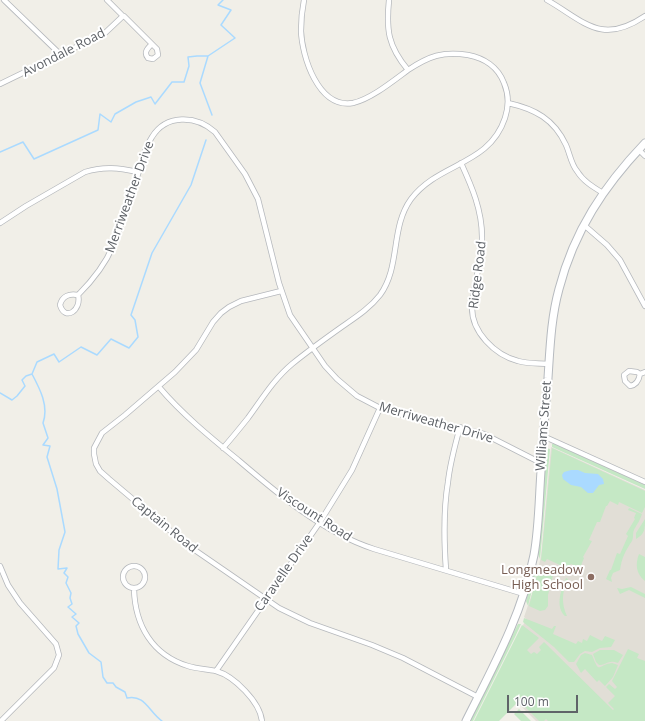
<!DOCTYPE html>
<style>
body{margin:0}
#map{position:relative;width:645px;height:721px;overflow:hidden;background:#f1efe8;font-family:"Open Sans",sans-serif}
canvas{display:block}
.scale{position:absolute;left:507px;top:695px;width:71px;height:18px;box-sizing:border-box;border:2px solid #5f6368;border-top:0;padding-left:5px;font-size:12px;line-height:14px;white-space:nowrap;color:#5f6368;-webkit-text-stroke:3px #fff;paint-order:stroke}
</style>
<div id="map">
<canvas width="645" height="721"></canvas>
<div class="scale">100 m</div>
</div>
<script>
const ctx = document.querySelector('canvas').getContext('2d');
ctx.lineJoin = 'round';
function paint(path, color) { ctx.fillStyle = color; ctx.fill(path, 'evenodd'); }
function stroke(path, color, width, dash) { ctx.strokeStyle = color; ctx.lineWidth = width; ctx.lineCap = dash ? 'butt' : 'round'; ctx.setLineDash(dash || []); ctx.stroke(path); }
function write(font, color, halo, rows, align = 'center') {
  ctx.font = font + ' "Open Sans",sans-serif'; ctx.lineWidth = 4; ctx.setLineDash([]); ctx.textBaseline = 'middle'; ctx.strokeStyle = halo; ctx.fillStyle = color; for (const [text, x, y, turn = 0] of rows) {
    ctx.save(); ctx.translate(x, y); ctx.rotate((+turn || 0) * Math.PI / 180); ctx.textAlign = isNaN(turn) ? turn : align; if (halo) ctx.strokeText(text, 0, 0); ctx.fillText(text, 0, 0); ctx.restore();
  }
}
const education = new Path2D(`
 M551,447L645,490V721H536L518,703L522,699L515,642L526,619L524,617L534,588L541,556Z`);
const green = new Path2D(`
 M552,444H555L645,485V489L552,447Z
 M546,448L550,449L540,559L538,554L541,530Z
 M552,448L645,491V507L642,513L619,502L618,505L610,501L607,506H606L600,522H597L589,540L592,541L583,557L584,558L580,568L571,564L569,566L567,572L564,570V567L547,559L545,562L541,560Z
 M629,508L642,514C640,520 638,523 635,528C632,532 634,537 632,541C625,552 622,557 620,570L613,573L611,578L612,582L606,579L610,570H611L617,553L620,554L628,536L626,534L635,519L634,518L636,513L628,510Z
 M645,519C645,529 645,534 636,539V533Z
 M639,554L645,557V581C636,574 635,564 639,554Z
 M538,567L528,606L526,601L534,570Z
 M539,567L542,568V572L548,575L550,572L553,575L548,595V606L545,610L540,611L529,606Z
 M566,578L568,579C562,592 561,603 567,616H565C555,607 561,589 566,578Z
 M631,587L645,594V598L629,590L620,594L617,588L622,589Z
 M524,618L552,629L554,626H556L553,634L576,644L578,641L582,643L583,639L587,641L590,635L602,641L605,636L615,640L611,647L600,648L592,652L585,651L580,654L574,662H569L554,647L523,622Z
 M518,624H521L515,637L473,721H469Z
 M522,625L539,638L527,650L531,654L534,652L537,654L541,650L539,647L544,642L613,710L614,709L608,703L615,696L606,687L609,684L615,689L617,687L612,681L628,649L639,654L637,658L645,661V721H548L546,719L544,721H539L519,701L499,721H474Z
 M600,650H614L623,655L618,663C608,659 607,665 599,665L596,662L593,654Z
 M585,653L592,655C600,675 597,665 612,663L618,665L613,677L605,686L599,680L597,682L585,669L581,673L576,664L581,655Z
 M519,709L531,721H521L514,714Z`);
const water = new Path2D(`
 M571,470H578L585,473L598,474L603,479L604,484L599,485L593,493H588L581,487L571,485L563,479L562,475L564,472Z`);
const stream = new Path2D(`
 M212,115L200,83L208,56L235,38L221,25L231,10L218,5L223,0
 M0,152L23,142L34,159L98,130L100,114L111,122L115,114L136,102L151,97L155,104L172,82H184L189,66L188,57L197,56H208
 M32,374C40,389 49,406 43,423L48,438L43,445L50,446L47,457L57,489L65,532L59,550L58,569L67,568L64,573L68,577L66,583L71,593L70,598L72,604L68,607L76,614L72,617L79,623L76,626L78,634L89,653L101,662L103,677L107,683H113L116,687L125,692L127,698C145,694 149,712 162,721
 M0,393L12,400L17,396L25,386L22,380L26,376L32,374L37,362L54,354L59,362L81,347L97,355L111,339L129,348L138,337L135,320L131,315L152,253L191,185L206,140`);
const street = new Path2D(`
 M4,0L61,55
 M107,0L123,16H124L157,49L158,55L153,59L148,58C143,52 148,48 152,44
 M304,0C302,10 301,20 301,31C302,56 318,109 353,103C371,99 393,81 408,70C388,46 386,30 389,0
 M547,0C584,21 601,46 645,16
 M0,84L105,33L123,16
 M508,103C535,109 554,119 566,145C570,154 571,164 577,171C583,181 593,187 603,193
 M639,150L645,156
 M461,163C472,187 482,210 482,237C483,260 473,283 472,306C471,332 495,355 518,361C528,364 539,363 549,364
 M0,223L26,206L85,172C104,166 119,168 138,172
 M584,225L607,245L620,260L645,306
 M281,291L241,301L229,307L221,313L213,322L196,350L175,372L125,415L102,433L94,448V454L96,464L100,471L109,479L186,544L279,608L310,623L372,645L403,658L478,697
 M78,295C70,293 62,296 60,305C65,322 82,310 78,295C92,281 105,265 113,246C123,222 131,196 139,171C142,159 145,147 152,137C166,114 196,115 215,132L245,174L258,199L279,283L290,315L325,366L337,379L357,396L380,408L399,414L484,434L541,463
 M640,374L637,372L629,371L624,375L625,381L630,386C637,385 639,380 640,374L645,372
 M159,387C182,414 210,437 237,459C278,494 322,532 374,549L524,594
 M543,436L645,482
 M223,448C232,438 240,428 248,418C262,399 274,379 292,364C308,351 326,338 343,326C356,317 370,308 380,295C401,266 390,228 411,199C439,162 489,166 505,118C509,106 509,95 504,83C498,67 484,58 468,55C443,51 429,56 408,70
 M123 577a11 11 0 1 1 22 0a11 11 0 1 1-22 0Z
 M0,566L8,585L20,603L56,644L59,655L54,668L1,721
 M446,570C444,541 443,511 448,482C450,463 455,445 460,427
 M134,589C135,625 152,655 188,666C197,669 207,669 216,671C234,676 260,702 262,721
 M216,671L320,522L352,470L380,408`);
const secondary = new Path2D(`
 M466,721C493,667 522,615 534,555C539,527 539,499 541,471C543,440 545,409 548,378C550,348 551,318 559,289C574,231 604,186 645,143`);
const markers = [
 [591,577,4,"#8d6e63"]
];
const streetNames = [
 ["Avondale Road",64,53,-27],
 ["Merriweather Drive",130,197,-70],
 ["Ridge Road",478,275,-83],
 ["Merriweather Drive",436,423,16],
 ["Williams Street",544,426,-86],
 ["Viscount Road",314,515,33],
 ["Captain Road",164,525,39],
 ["Caravelle Drive",284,573,-55]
];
const educationNames = [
 ["Longmeadow",583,570],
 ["High School",583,585]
];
paint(education, '#e1ded6');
paint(green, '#c5e8c5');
paint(water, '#aadaff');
stroke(stream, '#aadaff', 1.5);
stroke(street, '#b5b8bc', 6);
stroke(secondary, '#b6babf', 9);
stroke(street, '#fff', 4.5);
stroke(secondary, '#fff', 7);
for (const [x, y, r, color] of markers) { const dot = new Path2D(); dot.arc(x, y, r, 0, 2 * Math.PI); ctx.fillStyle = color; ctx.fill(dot); stroke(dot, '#fff', 1.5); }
write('13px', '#5f6368', '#fff', streetNames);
write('13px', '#785e54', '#fff', educationNames, 'right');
</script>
